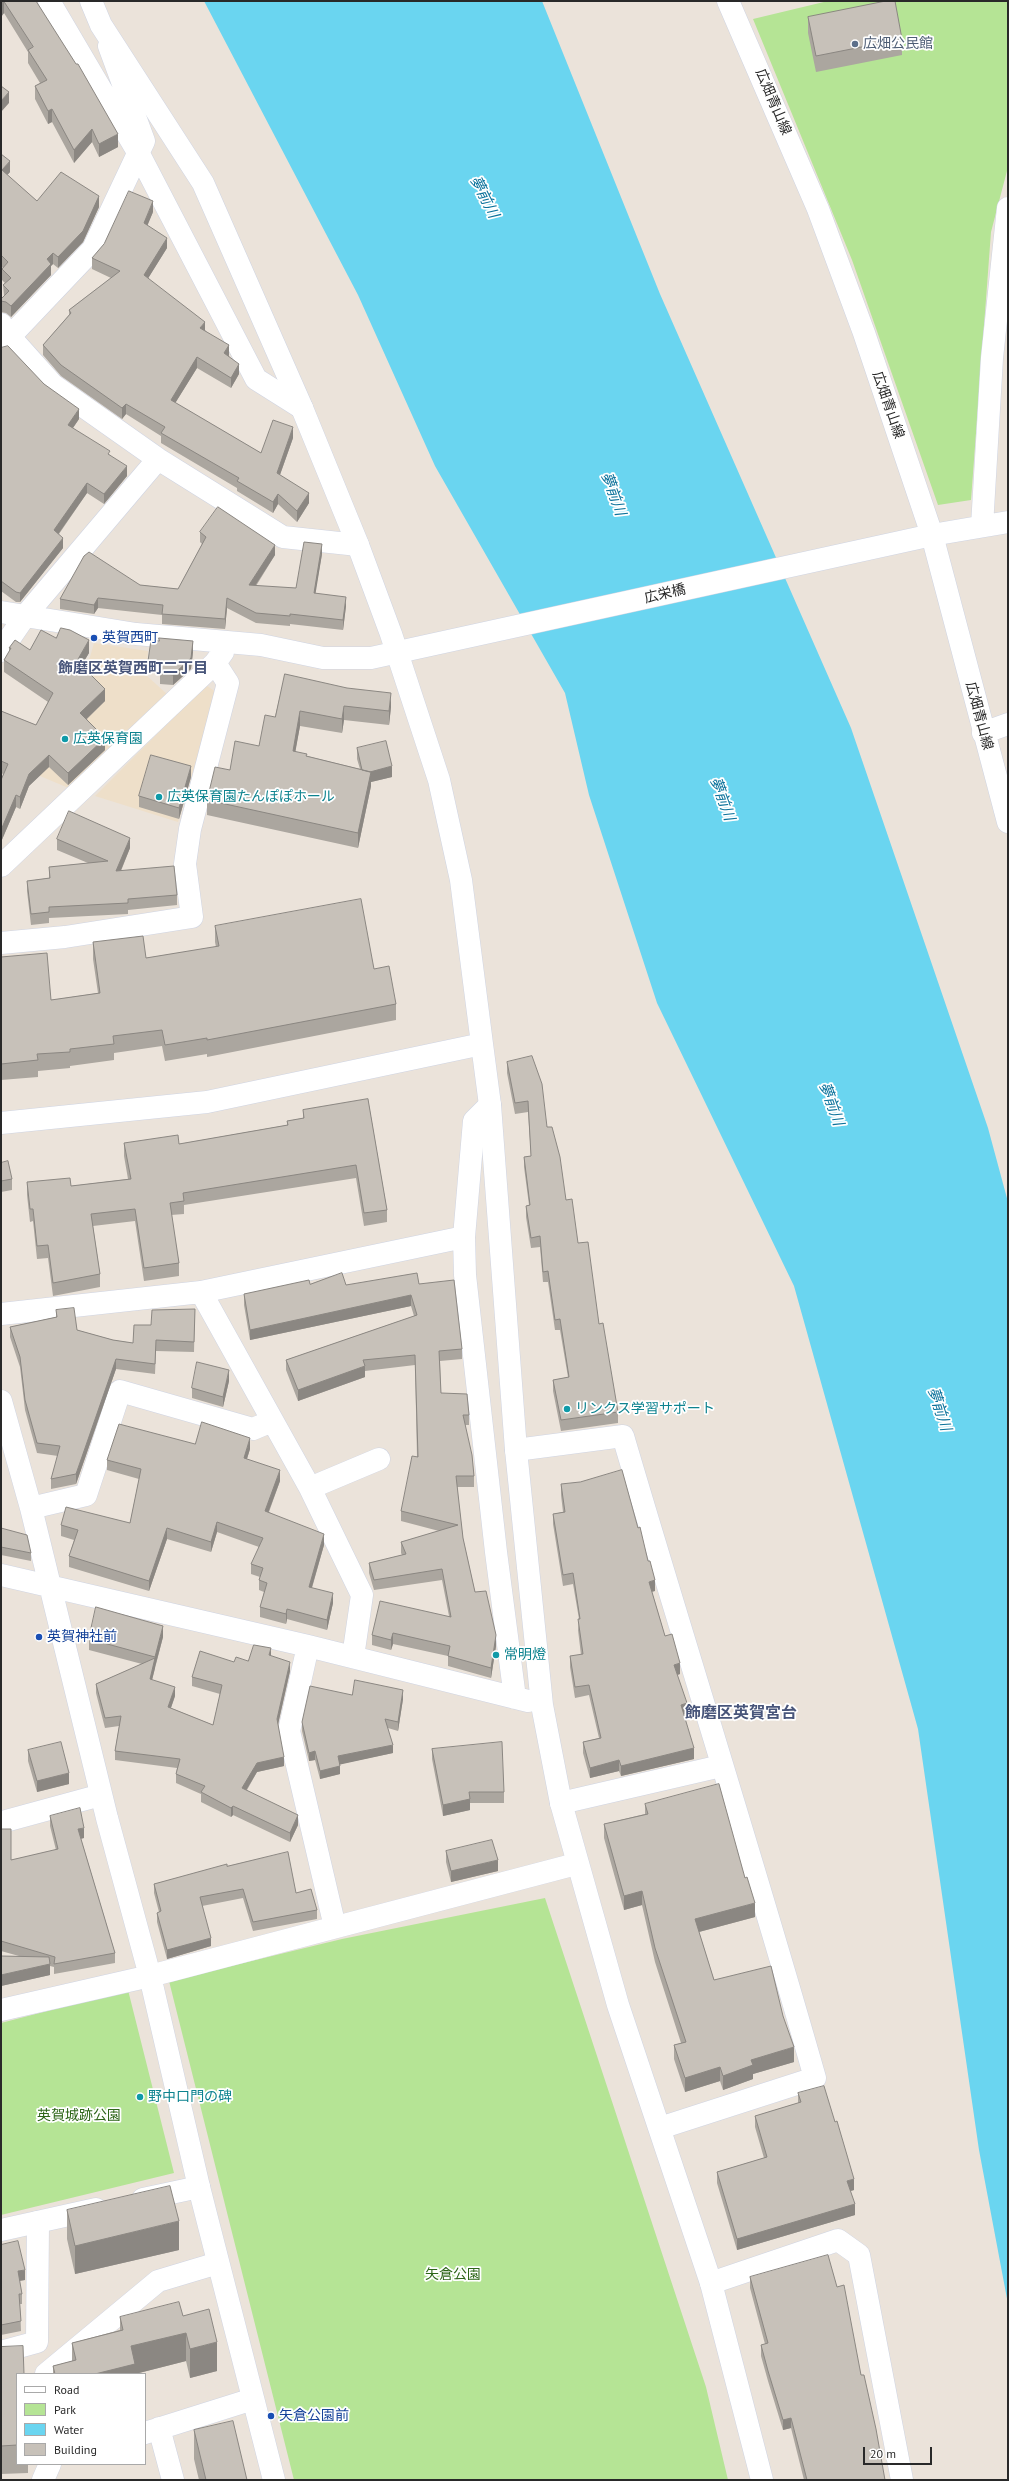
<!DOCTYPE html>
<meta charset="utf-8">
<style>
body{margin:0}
#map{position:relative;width:1009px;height:2481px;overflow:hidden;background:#ebe3da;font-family:"PT Sans",sans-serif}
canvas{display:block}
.frame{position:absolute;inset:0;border:2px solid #292929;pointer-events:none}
.legend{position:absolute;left:16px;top:2373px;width:130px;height:92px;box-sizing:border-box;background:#fff;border:1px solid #a9a9a9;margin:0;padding:5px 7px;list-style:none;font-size:12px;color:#292929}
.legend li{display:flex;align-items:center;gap:8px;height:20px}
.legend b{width:20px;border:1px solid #a9a9a9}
.scale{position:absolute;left:863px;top:2447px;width:69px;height:18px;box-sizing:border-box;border:2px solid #292929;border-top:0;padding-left:5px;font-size:12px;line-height:14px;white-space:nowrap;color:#292929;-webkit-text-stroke:3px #fff;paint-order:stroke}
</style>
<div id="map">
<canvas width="1009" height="2481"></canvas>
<div class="frame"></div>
<ul class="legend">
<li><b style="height:5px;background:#fff"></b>Road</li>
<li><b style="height:11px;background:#b5e495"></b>Park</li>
<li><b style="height:11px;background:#6ad5f0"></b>Water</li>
<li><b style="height:11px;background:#c7c1b9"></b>Building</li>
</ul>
<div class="scale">20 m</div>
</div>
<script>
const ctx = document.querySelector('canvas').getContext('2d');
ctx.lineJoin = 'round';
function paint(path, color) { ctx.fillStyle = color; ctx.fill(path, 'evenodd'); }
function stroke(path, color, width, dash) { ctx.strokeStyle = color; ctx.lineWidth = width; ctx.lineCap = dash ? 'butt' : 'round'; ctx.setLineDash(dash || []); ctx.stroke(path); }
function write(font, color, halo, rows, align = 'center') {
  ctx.font = font + ' "PT Sans","Noto Sans JP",sans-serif'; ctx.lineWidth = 3.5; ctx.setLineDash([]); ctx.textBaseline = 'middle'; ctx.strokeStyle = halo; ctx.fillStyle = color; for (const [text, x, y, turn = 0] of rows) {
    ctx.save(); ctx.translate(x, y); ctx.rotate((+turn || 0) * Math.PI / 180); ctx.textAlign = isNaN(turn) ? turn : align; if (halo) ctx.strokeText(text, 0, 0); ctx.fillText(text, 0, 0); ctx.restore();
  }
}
const education = new Path2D(`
 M94,643L148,651L146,675L168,695L71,789L16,766L46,705L76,681L90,657Z
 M206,685L217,693L178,822L95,796Z`);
const green = new Path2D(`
 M828,1H1008V167L991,232L971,500L938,505L852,260L753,19Z
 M545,1898L706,2387L728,2480H294L169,1981L342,1939Z
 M128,1990L174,2173L1,2215V2023Z`);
const water = new Path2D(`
 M204,1H542L660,294L851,728L988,1128L1008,1202V2304L979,2150L918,1729L794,1286L657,1003L589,795L565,693L435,466L358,295Z`);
const street = new Path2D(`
 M49,1L139,154L256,379L302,408
 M1,324L11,338L53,385L158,459L283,537L358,545
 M1,346L93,249L144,141L109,46
 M1,612L136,634L261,645L323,658H371L932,535
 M1,651L25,616L158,459
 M983,733L1008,724
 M1,866L215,663L223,652
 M1,943L65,937L192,917L185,864L190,829L228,683L215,663
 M490,1105L474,1121L464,1237L465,1275L496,1552L515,1698
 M201,1292L310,1488L362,1595L353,1657
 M1,1314L201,1292L464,1237
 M1,1401L31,1508L107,1818L150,1976L199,2187L274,2480
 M516,1450L623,1436C686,1650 754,1863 815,2078L660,2128
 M310,1488L379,1459
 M31,1508L86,1495L120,1391L253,1429L272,1421
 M1,1575L308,1646L528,1701
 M308,1646L289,1731L335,1927
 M561,1803L721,1766
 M2,1822L101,1795
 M1,2010L150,1976L576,1864
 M711,2283L838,2240L859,2255L902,2480
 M1,2352L37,2342L38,2222
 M46,2374L158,2281L218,2263
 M159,2428L173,2480
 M145,2433L253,2399
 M43,2480L50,2464`);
const secondary = new Path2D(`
 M91,1L101,25L203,183L302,408L358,545L391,634L439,780L461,880L482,1044L490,1105L516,1450L542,1705L561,1803L618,2005L711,2283L762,2480
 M728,1L818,209L864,333L932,535L1008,822
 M982,526L992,358L1008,208
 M932,535L1008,522
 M1,1123L207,1102L482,1044
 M143,2199L199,2187
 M1,2230L96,2209`);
const wall = new Path2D(`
 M1,1H36L118,147L99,157L92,142L74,163L52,122L48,124L35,99V86L40,83L28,63V52L4,13L1,17Z
 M808,17L902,39V55L816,72L808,33Z
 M1,154L10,172L7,175L37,201L99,207L83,242L58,268L53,264L51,266V275L11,317L6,313L1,312V299L4,296L3,285L5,283L2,280V269L3,268L1,266Z
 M153,212L147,225L167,248L148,278L205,330L229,355V356L239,374L231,388L197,368L175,403L261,453L293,438L280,475L309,503L297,522L278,504L273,513L237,491V488L161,443V436L126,414L122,419L61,376L43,355V345L69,315V310L111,278L92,269V258Z
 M1,348L44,384L79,419L73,428L110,455L127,476L104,504L87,493L59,534L63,548L20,602H16L1,591Z
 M200,532L275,555L256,586L296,588L322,554L315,593L346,606L343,630L290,624V626L256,623L227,608L225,629L162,624V615L98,608L94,614L60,609V599L140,585L178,589L202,544L200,542Z
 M56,638L89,653L81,666L105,701L87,719L105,750L68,785L49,767L29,786L20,809L16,807L1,842V780L3,774L1,773V711L36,725L48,702L4,672V660L9,652V648L30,650Z
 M159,641L193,652L191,669L173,685L160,684V674L148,672V661Z
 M285,674L391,707L389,725L344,720L342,733L300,726L295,752L307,756L360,769L357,759V748L392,777L371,782V786L358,848L207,815V800L230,770L259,746L275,717Z
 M191,777L179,819L139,807V796Z
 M57,839L130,848L121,871L177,895V905L128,910V914L49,918V923L31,925L27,891V881L49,878V867L88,863L57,850Z
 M215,926L374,969L396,1004V1020L207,1057V1054L165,1061L162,1046L114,1053V1060L70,1066V1068L38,1071V1077L1,1080V957L51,1000L98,993L93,959V942L146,958L216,947L215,942Z
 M507,1062L547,1127L566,1200L599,1324L618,1412V1423L561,1431L553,1391V1380L568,1377L560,1330H555L548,1282H543L540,1247L531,1248L526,1217V1206L529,1205L524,1167V1157L531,1156L528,1112L515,1114L507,1073Z
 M368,1099L387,1210V1222L364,1226L356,1178L184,1205V1214L171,1215L179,1263V1276L144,1281L135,1221L93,1226L100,1274V1287L53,1296L48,1258L37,1259L33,1221L30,1222L27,1195V1182L71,1186L128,1179L124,1156V1143L179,1144L287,1125V1121L303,1118V1110Z
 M1,1163L12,1179V1190L1,1192Z
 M310,1284L346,1285L419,1284L462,1349V1359L440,1361L441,1393L469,1415V1425H465L474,1476V1487H457L463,1538L475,1592L496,1646L491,1678L448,1666V1656L393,1644L391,1650L372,1645V1635L449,1616L442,1580L374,1590L369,1573V1563L402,1555L401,1553V1542L439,1531L401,1521V1511L417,1457L415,1365L365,1371V1377L298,1401L286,1370V1360L414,1316L411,1306L250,1340L244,1305V1294Z
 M195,1309L194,1352L156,1351L155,1374L116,1369L76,1484L51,1489V1479L58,1456L37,1453L25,1410L20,1367L10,1337V1327L56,1317V1310L77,1330L113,1340L133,1343L151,1325Z
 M229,1381L223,1407L192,1398V1388Z
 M195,1444L250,1449L247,1459L280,1481L269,1512L324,1545L312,1588L333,1603L327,1630L287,1619L286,1624L260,1617V1607L264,1592L259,1590V1580L260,1577L251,1574V1564L259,1547L217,1532L211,1552L167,1539L149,1591L69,1567V1556L74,1540L61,1536V1525L130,1523L139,1479L107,1470V1460Z
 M561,1484L655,1591L652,1592L665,1636L680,1674L677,1675L687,1714H684L694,1759L621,1776L619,1771L590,1778L583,1753V1742L599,1738L589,1695L575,1698L570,1667V1656L581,1655L578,1630L579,1619L573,1584L563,1586L553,1524V1514L563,1512L561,1495Z
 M1,1528L31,1553V1561L1,1555Z
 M163,1637L152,1680L175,1696L171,1708L213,1725L220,1694L192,1686V1677L234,1662L248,1661L271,1656L290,1671L278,1724L284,1766L257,1772L247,1790L298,1825L290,1842L233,1815L231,1817L201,1802V1794L176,1783V1774L177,1768L115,1760V1751L119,1726L105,1728L96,1693V1684L142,1664L89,1650V1639Z
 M352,1695L403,1699L398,1731L388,1728L393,1753L340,1764V1774L320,1779L315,1760L309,1761L302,1731V1722Z
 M432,1749L504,1792V1803H470V1810L443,1816L432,1759Z
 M28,1750L69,1784L37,1792L28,1761Z
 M645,1804L755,1917L699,1932L714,1980L794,2062L753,2074V2079L723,2090L720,2081L685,2092L674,2059V2045L681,2043L655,1962L642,1905L624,1910L604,1838V1824L645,1814Z
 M50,1816L84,1838L81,1839L115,1953V1963L54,1974V1967L50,1966V1975L1,1986V1956H19L1,1951V1829L11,1860L56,1850L50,1826Z
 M446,1851L498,1871L451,1882L446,1862Z
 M227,1866L296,1893L317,1910V1919L253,1931L243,1898L202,1906L211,1946L167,1959L157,1922V1913L159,1912L154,1893V1884Z
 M798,2093L854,2190L850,2191L855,2215L737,2250L717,2183V2172L764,2158L755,2127V2116L798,2103Z
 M67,2210L179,2250L75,2274L67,2239Z
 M1,2245L25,2280L19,2281L22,2294V2304H20L21,2331L1,2335Z
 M750,2277L837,2287L861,2375L885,2480H804L791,2428L783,2430L768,2381L761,2356V2345L765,2344L750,2288Z
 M183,2316L217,2371L190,2378L186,2361L135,2374H53V2366L72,2361V2343L120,2330V2317Z
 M1,2347L17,2374V2464H28V2473L1,2474Z
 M194,2430L247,2480H199L194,2459Z`);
const shadedWall = new Path2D(`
 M3,1H4V13L1,17V4Z
 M9,92V103L1,112V101Z
 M52,109V122L48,124V111Z
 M92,129V142L74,163V150Z
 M118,134V147L99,157V144Z
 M10,161V172L2,181V170Z
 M99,196V207L83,242L58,268V257Z
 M153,201V212L144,234V223Z
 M167,238V248L144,285V275Z
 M53,253V264L51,266V275L11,317V306L47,259Z
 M205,322V333L200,328Z
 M229,345V355L224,364V353Z
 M197,357V368L171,410V400Z
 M239,364V374L231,388V378Z
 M126,404V414L122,419V408Z
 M79,409V419L68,435V425Z
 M293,427V438L277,483V473Z
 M127,466V476L104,504V494Z
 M87,483V493L54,540V530Z
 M309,493V503L297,522V511Z
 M278,494V504L273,513V502Z
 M63,538V548L20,602V593Z
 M322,544V554L314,603V593Z
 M275,545V555L249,595V585Z
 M346,597V606L343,630V620Z
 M98,598V608L94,614V605Z
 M227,598V608L225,629V619Z
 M89,640V653L77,673V661Z
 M193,641V652L191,669L173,685V675Z
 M105,689V701L80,725V713Z
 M391,693V707L389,725V711Z
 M344,706V720L342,733V719Z
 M300,711V726L293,765V751Z
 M105,738V750L68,785V773Z
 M49,755V767L29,786L20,809V797L29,774Z
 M191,766V777L179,819V808Z
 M392,766V777L371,782V786L358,848V833L363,773Z
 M16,795V807L1,842V830Z
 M130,838V848L116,882V871Z
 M411,1295V1306L250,1340V1330Z
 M116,1359V1369L76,1484V1474Z
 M365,1366V1377L298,1401V1390Z
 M229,1370V1381L223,1407V1397Z
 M250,1438V1449L244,1468V1458Z
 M280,1470V1481L265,1521V1511Z
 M217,1522V1532L211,1552V1542Z
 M167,1528V1539L149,1591V1581Z
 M324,1534V1545L309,1597V1587Z
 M655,1580V1591L649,1592V1582Z
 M333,1593V1603L327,1630V1620Z
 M287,1609V1619L286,1624V1614Z
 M163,1626V1637L155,1667V1657Z
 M393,1633V1644L391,1650V1640Z
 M496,1635V1646L491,1678V1668Z
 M271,1648V1657L269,1655Z
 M155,1658V1668L150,1688V1679Z
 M290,1662V1671L277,1729V1719Z
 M680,1663V1674L674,1676V1665Z
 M175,1687V1696L168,1716V1707Z
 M403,1690V1699L398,1731V1722Z
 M687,1703V1714L681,1715V1705Z
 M393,1745V1753L338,1765V1756Z
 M694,1748V1759L621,1776V1766Z
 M315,1751V1760L309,1761V1753Z
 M284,1757V1766L257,1772L242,1797V1788L257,1763Z
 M619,1760V1771L590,1778V1768Z
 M340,1766V1774L320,1779V1771Z
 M69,1773V1784L37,1792V1781Z
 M470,1799V1810L443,1816V1805Z
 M233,1806V1815L231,1817V1808Z
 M298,1815V1825L290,1842V1833Z
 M84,1828V1838L78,1839V1829Z
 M498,1860V1871L451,1882V1871Z
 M642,1891V1905L624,1910V1896Z
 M755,1903V1917L695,1933V1919Z
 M211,1938V1946L167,1959V1950Z
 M50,1964V1975L1,1986V1975Z
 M794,2047V2062L753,2074V2079L723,2090V2076L751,2060Z
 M720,2067V2081L685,2092V2078Z
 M854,2179V2190L847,2192V2181Z
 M855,2204V2215L737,2250V2239Z
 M179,2221V2250L75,2274V2246Z
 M25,2270V2280L18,2281V2271Z
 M186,2333V2361L135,2374H95L131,2346Z
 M217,2342V2371L190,2378V2349Z
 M791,2418V2428L783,2430V2420Z`);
const building = new Path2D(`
 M4,1H36L76,64H78L118,134L99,144L92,129L74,150L52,109L48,111L35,86L47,80L28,50L33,47Z
 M886,1H895L902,39L816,56L808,17Z
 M1,86L9,92L1,101Z
 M1,154L10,161L2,170L37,201L61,172L99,196L83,231L58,257L53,253L47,259L51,264L11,306L6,302L1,301V299L9,291L3,285L11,278L2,269L8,262L1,255Z
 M129,191L153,201L144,223L167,238L144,275L205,322L200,328L229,345L224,353L239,364L231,378L197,357L171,400L261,453L273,420L293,427L277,473L309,493L297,511L278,494L273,502L237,481L239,478L161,433L165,427L126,404L122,408L61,365L43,345L71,313L69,310L120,271L92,258L104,244Z
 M8,346L44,384L79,409L68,425L110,451L108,454L127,466L104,494L87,483L54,530L63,538L20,593L16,592L1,581V348Z
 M218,507L275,545L249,585L296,588L304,542L322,544L314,593L346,597L343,620L290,614V616L256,613L227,598L225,619L162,614L163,605L98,598L94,605L60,599L84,556L89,552L140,585L178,589L206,537L200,532Z
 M61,628L70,630L89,640L77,661L105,689L80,713L105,738L68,773L49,755L29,774L20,797L16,795L1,830V780L8,764L1,761V711L36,725L53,693L4,660L11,648H9L15,640L30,650L41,630L56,638Z
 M159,638L193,641L191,658L173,675L160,673L161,663L148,661L151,640L159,641Z
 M285,674L347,688L391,693L389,711L344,706L342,719L300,711L293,751L307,754L306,756L371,772L358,833L207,800L215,767L230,770L235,741L259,746L265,715L275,717Z
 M386,741L392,766L370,772L362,770L357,748Z
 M151,755L191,766L179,808L139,796Z
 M69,811L130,838L116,871L174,866L177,895L128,899V903L49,907V912L31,914L27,881L50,878L49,867L108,861L57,839Z
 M361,899L374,969L389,966L396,1004L207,1040V1038L165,1045L162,1030L113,1036L114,1044L70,1049V1052L37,1054L38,1060L1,1064V957L47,953L51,1000L100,993L93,942L143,936L146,958L219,946L215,926Z
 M532,1056L542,1084L547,1127H552L560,1157L566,1200L572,1199L578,1243L588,1242L599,1324L603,1323L618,1412L561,1420L553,1380L569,1377L560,1319L555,1320L548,1271L543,1272L540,1236L531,1238L526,1206L530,1205L524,1157L531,1156L528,1101L515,1103L507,1062Z
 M368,1099L387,1210L364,1213L356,1165L183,1193L184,1201L170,1203L179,1263L144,1268L135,1209L91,1214L100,1274L53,1283L48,1245L37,1246L33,1209H30L27,1182L70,1178L71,1186L131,1179L124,1143L178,1135L179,1144L288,1125L287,1121L304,1118L303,1110Z
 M8,1161L12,1179L1,1181V1163Z
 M342,1273L346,1285L417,1273L419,1284L454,1280L462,1349L439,1351L441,1393L467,1394L469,1415H463L472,1455L474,1476H456L463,1538L475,1592L486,1591L496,1635L491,1668L448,1656L450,1646L393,1633L391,1640L372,1635L380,1601L451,1617L442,1569L374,1580L369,1563L406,1554L401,1542L458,1525L401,1511L412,1456L418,1457L415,1355L363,1360L365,1366L298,1390L286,1360L417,1315L411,1295L250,1330L244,1294L309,1280L310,1284Z
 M74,1308L77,1330L113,1340L133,1343L134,1325H151L152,1310L195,1309L194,1342L156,1340L155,1364L116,1359L76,1474L51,1479L60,1446L37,1443L25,1400L20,1357L10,1327L57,1317L56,1310Z
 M197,1362L229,1370L223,1397L192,1388Z
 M202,1422L250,1438L244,1458L280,1470L265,1511L324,1534L309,1587L333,1593L327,1620L287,1609L286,1614L260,1607L267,1583L259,1580L263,1568L251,1564L263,1538L217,1522L211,1542L167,1528L149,1581L69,1556L78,1530L61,1525L66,1507L130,1523L141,1469L107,1460L119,1424L195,1444Z
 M622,1470L638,1528L640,1527L648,1561H650L655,1580L649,1582L665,1636L672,1634L680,1663L674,1665L687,1703L681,1705L694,1748L621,1766L619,1760L590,1768L583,1742L601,1738L589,1685L575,1687L570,1656L583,1654L578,1619H580L573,1573L563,1575L553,1514L565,1512L561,1484L580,1482Z
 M1,1528L27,1535L31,1553L1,1547Z
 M96,1607L163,1626L155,1657L89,1639Z
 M254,1645L271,1648L269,1655L290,1662L277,1719L284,1757L257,1763L242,1788L298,1815L290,1833L233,1806L231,1808L201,1792L205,1786L176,1774L180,1759L115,1751L121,1716L105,1718L96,1684L155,1658L150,1679L175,1687L168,1707L213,1725L222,1685L192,1677L200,1651L234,1662L236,1657L248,1661Z
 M355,1680L403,1690L398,1722L385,1719L393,1745L338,1756L340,1766L320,1771L315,1751L309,1753L302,1722L310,1686L352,1695Z
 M61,1742L69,1773L37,1781L28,1750Z
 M502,1742L504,1792H469L470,1799L443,1805L432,1749Z
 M719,1784L745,1878L747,1877L755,1903L695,1919L714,1980L771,1966L783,2016L794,2047L751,2060L753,2065L723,2076L720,2067L685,2078L674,2045L686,2042L655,1948L642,1891L624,1896L604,1824L648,1814L645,1804Z
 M80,1808L84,1828L78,1829L115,1953L54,1964L55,1957L1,1941V1829H11V1860L58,1849L50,1816Z
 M492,1840L498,1860L451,1871L446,1851Z
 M288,1852L296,1893L311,1889L317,1910L253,1922L243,1889L200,1897L211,1938L167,1950L157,1913L161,1911L154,1884L227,1864V1866Z
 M1,1956L49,1957L50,1964L1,1975Z
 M824,2086L835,2122L837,2121L854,2179L847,2181L855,2204L737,2239L717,2172L767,2157L755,2116L801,2102L798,2093Z
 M170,2186L179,2221L75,2246L67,2210Z
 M18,2241L25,2270L18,2271L22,2294H19L21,2321L1,2325V2245Z
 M828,2255L837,2287L844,2285L861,2375H864L876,2429L885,2480H807L791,2418L783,2420L768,2371L761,2345L768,2343L750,2277Z
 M179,2302L183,2316L209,2309L217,2342L190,2349L186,2333L131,2346L135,2364L95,2374H55L53,2366L76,2360L72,2343L123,2330L120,2317Z
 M23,2346L24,2374H17V2445L1,2446V2347Z
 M233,2421L247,2480H206L194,2430Z`);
const markers = [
 [855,44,4,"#5c6f8a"],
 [94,638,4,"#1a4fb4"],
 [65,739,4,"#0f9aa8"],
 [159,797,4,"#0f9aa8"],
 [567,1409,4,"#0f9aa8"],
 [39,1637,4,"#1a4fb4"],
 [496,1655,4,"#0f9aa8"],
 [140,2097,4,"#0f9aa8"],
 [271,2416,4,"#1a4fb4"]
];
const serviceNames = [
 ["広畑公民館",863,44]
];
const streetNames = [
 ["広畑青山線",773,102,67],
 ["広畑青山線",888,405,71],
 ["広栄橋",665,594,-13],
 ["広畑青山線",979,716,75]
];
const transitNames = [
 ["英賀西町",102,638],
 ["英賀神社前",47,1637],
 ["矢倉公園前",279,2416]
];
const cultureNames = [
 ["広英保育園",73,739],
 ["広英保育園たんぽぽホール",167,797],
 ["リンクス学習サポート",575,1409],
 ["常明燈",504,1655],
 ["野中口門の碑",148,2097]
];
const parkNames = [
 ["英賀城跡公園",79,2116],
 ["矢倉公園",453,2275]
];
const waterNames = [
 ["夢前川",484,197,63],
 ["夢前川",613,494,70],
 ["夢前川",722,799,70],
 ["夢前川",831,1104,70],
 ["夢前川",939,1409,72]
];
const neighbourhoodNames = [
 ["飾磨区英賀西町二丁目",133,669]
];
const quarterNames = [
 ["飾磨区英賀宮台",741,1713]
];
paint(education, '#eedfc9');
paint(green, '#b5e495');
paint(water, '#6ad5f0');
stroke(street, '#cfd4e2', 23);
stroke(secondary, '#cfd4e2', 23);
stroke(street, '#fff', 22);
stroke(secondary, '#fff', 22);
paint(wall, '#aba69f');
paint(shadedWall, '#8b8782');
paint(building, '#c7c1b9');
stroke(building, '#8b8782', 1);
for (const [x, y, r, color] of markers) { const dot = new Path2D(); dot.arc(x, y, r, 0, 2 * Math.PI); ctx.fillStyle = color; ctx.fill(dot); stroke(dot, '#fff', 1.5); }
write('14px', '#4e5e75', '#fff', serviceNames, 'left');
write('14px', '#292929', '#fff', streetNames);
write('14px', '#164399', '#fff', transitNames, 'left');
write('14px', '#0d838f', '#fff', cultureNames, 'left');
write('14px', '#2d6618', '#fff', parkNames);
write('italic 15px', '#0b729b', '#fff', waterNames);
write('bold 15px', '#48557a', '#fff', neighbourhoodNames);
write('bold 16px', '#48557a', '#fff', quarterNames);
</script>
